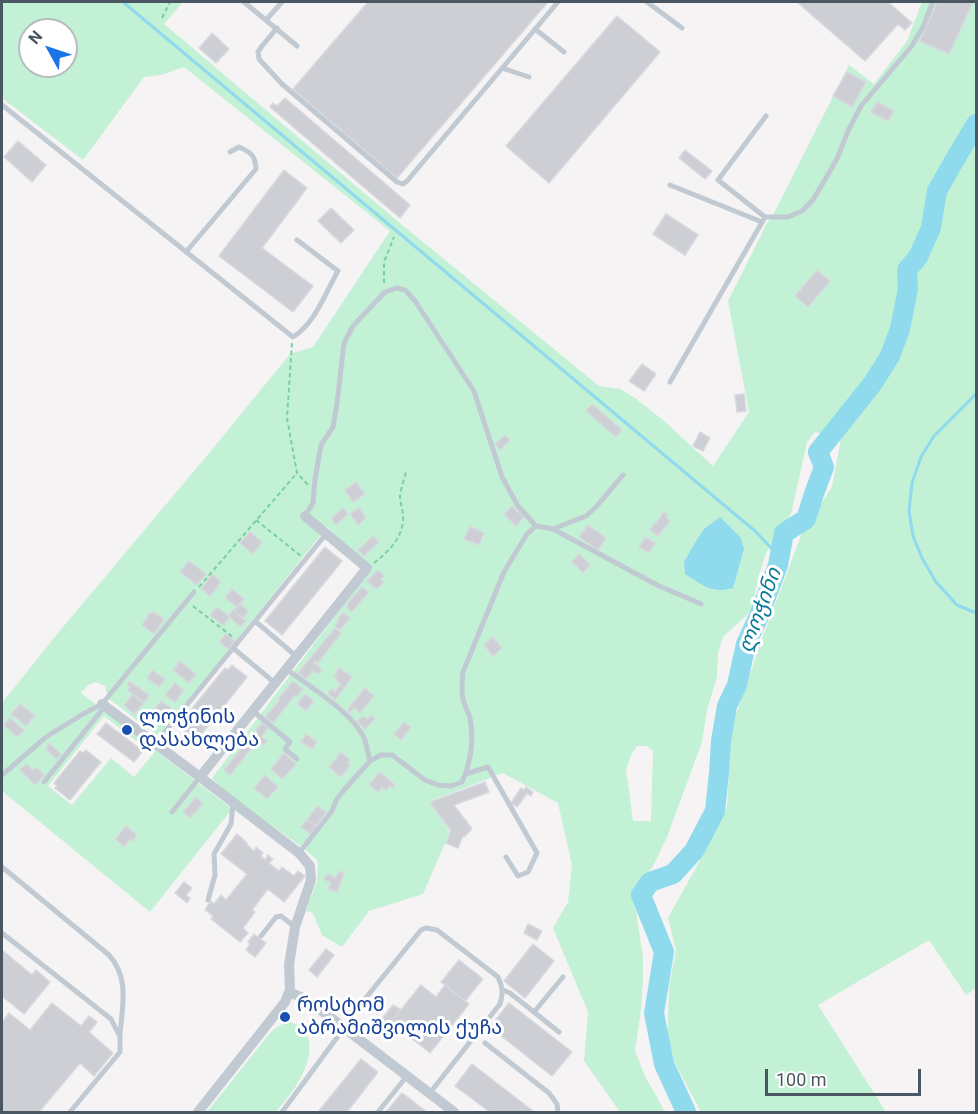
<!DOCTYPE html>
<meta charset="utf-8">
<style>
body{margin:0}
#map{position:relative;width:978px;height:1114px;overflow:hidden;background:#f5f3f3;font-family:Roboto,sans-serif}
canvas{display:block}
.frame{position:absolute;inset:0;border:3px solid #4a5661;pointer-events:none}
.north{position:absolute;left:18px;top:18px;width:60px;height:60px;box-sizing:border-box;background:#fff;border:2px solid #b7bbc0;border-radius:50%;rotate:310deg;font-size:16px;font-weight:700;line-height:24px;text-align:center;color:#4a5661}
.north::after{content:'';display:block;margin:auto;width:21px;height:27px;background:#1a73e8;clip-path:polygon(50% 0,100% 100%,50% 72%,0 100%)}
.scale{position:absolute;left:765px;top:1069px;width:156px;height:27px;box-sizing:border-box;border:3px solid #4a5661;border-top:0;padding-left:8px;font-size:18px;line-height:21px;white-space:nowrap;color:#4a5661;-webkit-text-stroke:4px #fff;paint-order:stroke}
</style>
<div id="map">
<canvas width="978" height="1114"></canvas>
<div class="frame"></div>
<div class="north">N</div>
<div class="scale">100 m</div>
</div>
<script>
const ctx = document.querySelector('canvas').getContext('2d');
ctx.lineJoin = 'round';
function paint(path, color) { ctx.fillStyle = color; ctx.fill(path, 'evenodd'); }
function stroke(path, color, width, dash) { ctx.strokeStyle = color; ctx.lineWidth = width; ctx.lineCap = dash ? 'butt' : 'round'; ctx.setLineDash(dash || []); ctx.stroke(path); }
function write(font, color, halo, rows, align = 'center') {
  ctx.font = font + ' Roboto,"Noto Sans Georgian",sans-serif'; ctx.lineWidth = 6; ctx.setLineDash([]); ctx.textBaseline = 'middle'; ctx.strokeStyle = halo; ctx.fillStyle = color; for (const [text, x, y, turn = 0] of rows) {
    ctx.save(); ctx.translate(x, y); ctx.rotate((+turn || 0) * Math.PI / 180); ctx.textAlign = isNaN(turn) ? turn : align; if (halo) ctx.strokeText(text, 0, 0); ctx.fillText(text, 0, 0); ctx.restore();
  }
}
const green = new Path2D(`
 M2,2H183L164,24L401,224L599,386L620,389L635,398L663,420L713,466L749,412L728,301L767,223L773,215L849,65L874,84L907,41L922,2H976V988L966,995L929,940L818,1005L886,1112H701L667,1048L669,987L676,950L668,918L698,864L727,807L731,729L762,639L802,533L832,487L841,438L815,432L807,442L791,514L766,553L758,578L752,610L723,637L718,653L717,677L707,710L702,742L667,837L653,866L639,884L634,897L643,958V981L641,1009L635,1051L646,1079L652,1088L665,1112H620L584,1061L588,1012L553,928L568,902L572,865L558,803L503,773L430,801L450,832L423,894L369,911L342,947L322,935L313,913L306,911L317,881L318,861L306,850L224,791L212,778L371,569L327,527L159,737L108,698L105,686L96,682L88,685L81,693L232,809L150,912L2,791V703L58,633L210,452L290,354L313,347L390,231L184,67L161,75L144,77L83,160L2,98ZM30,30H66V66H30ZM104,716L153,754L134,777L111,758L72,805L48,786ZM637,746H647L653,751L651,821H633L626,769L632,753Z
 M290,1022C321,1031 309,1066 296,1086C290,1095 282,1104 276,1112H207L270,1033C276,1027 281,1024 290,1022Z`);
const water = new Path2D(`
 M720,517L741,538L744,549L733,588C711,594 703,585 685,574L684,562L693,546L704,529Z`);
const stream = new Path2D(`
 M123,2L755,531L774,551L778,565
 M976,394L934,436L921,457L912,483L909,511L913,536L922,558L936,582L957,605L976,613`);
const river = new Path2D(`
 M686,1112L664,1064L654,1013L664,952L641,895L650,882L673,874L694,851L715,811L719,773L721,741L727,706L737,685L746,644L759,616L778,565L784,533L806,519L815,491L824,467L818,452L873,383L890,356L900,329L908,289L907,270L918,257L931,228L937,191L954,161L976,124`);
const building = new Path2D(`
 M368,2H548L397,178L293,89Z
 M797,2H888L912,23L905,30L898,24L865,61Z
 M937,2H973L949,54L920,41Z
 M617,16L660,52L549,183L506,146Z
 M212,33L229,49L216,63L199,48Z
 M847,72L866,82L852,107L833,96Z
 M285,98L410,205L400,218L270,107L273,103L277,106Z
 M877,102L894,111L888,121L871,112Z
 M18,141L46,165L32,182L4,157Z
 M685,150L712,171L705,179L679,158Z
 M284,170L307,188L262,248L313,286L293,312L219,256Z
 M331,208L354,230L341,243L318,221Z
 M666,214L698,235L685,255L653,234Z
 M817,270L830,281L808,307L795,296Z
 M642,364L656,374L644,391L629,381Z
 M744,394L746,411L737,412L735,395Z
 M592,404L622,430L616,437L586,411Z
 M700,432L710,438L703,451L693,446Z
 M505,435L510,440L500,450L495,444Z
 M356,482L365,494L353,502L345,490Z
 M512,506L524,517L516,526L504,514Z
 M343,508L348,514L336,525L331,518Z
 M359,508L366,518L358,525L350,514Z
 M664,512L668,515L666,517L670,521L658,536L650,530Z
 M588,525L606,538L598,550L579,537Z
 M470,526L484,533L479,545L464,539Z
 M250,532L262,542L253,554L240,543Z
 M373,536L379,542L364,556L358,550Z
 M645,537L655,543L649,553L639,547Z
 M325,547L342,561L282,635L265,621Z
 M579,554L590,565L583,573L572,562Z
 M189,561L206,574L197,585L180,572Z
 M378,570L384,576L381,579L384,582L377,589L374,586L373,587L367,581Z
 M212,574L221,582L210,596L201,589Z
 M362,587L369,592L352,612L346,607L348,605L347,604Z
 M232,589L244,599L237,607L225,598Z
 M240,604L248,611L243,618L234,611Z
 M217,607L230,617L223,626L210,615Z
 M233,610L246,621L241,627L228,616Z
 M150,612L152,614L153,612L164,619L154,634L142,625Z
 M343,612L350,618L340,630L335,626L338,622L337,621Z
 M335,628L341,633L318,663L315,661L314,663L322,669L318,674L313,671L306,679L298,673Z
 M226,634L235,641L228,649L219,642Z
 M493,637L502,648L493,656L484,645Z
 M180,661L196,674L189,683L173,670Z
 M232,665L247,677L196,741L181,728L185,724L181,722L225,668L228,670Z
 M339,668L352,677L335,700L328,693L332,689L335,692L341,684L336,680L337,678L334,676Z
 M152,670L165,679L159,687L147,678Z
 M129,681L149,695L144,702L127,690L130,687L127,685Z
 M293,681L303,689L297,696L295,695L273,723L265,717L280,700L278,699Z
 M175,683L184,690L175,702L165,695Z
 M365,688L374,696L360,713L354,708L350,713L347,710Z
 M133,694L144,703L134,714L124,705Z
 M305,694L314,701L306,711L297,704Z
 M161,701L171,708L166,714L162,711L160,713L155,709Z
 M20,704L35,716L26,726L11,714Z
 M371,715L375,719L365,729L357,721L363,716L367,719Z
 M10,718L24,730L17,737L4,725Z
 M404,722L411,727L401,740L394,734Z
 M106,723L143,751L134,762L97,734Z
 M262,723L268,728L261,737L267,741L264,745L258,740L230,775L224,770Z
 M306,734L317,742L312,749L301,742Z
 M49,743L61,754L57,759L46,750L48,748L46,747Z
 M86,750L101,762L70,800L55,788L57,786L54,783L80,751L83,753Z
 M341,752L350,760L347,763L350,765L341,777L329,767Z
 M284,753L296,764L282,779L271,769Z
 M26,764L33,770L36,767L44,775L35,785L20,770Z
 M380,772L395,785L392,788L390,786L386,790L382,787L378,792L369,785Z
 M265,775L278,787L267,799L254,788Z
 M485,782L489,792L454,805L472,829L464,837L463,835L458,848L446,843L451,831L430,802Z
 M526,787L533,792L531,796L527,793L517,807L511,803L521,788L524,790Z
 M196,797L203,804L190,818L183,812Z
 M317,806L326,812L316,826L307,820Z
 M307,820L316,826L311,834L301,827Z
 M126,826L137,835L133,841L130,839L124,847L115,839Z
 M237,834L247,843L246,844L254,851L256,847L263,853L261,856L265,860L268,855L273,859L269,863L279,871L282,867L294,876L298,871L305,876L284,902L268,889L252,910L255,912L243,928L248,933L240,942L211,919L213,916L205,910L211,901L214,904L221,895L226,900L247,874L221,854Z
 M339,871L344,873L337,892L328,889L331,882L324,880L327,874L336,878Z
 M184,882L192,888L186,895L190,898L187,903L175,893Z
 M528,924L542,931L537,940L524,933Z
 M254,934L266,943L255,957L246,950L250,944L248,942Z
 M533,944L554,961L525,998L504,981Z
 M326,949L334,955L317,977L309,970Z
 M2,950L32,975L36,970L50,982L24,1014L2,996Z
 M459,960L483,979L465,1001L441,982Z
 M421,985L436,997L445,985L469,1004L430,1053L391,1022Z
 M52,1003L81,1026L89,1016L97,1022L89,1032L113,1053L94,1076L80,1063L39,1112H2V1023L9,1013L30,1030Z
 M509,1003L572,1052L552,1076L490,1027Z
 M393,1005L401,1010L388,1026L381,1020Z
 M361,1059L378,1072L347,1112H318Z
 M472,1064L533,1111L531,1112H490L455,1086Z
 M402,1093L427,1112H386Z`);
const path = new Path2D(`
 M162,18L170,2
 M384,283V262L394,237
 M292,343L287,418L297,473L308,485
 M256,520L301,556
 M374,563C388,552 402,539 403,520C404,512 400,504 400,496C401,488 404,480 406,472
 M199,587L297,473
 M193,606L234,638`);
const lane = new Path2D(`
 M244,2L297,46
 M647,2L682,28
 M266,20L282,2
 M277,28L262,46L258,52L259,59L282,84L397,182L403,184L407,181L558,2
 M535,29L564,52
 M502,68L529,77
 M2,105L293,337C315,323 325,294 338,271L297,240
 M766,116L718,180L765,217H788L802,211L813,200L837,159L848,131L861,106L911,47L923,27L933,2
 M670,185L762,222
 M186,252L256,169C255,155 252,153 239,147L230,152
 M670,382L765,217
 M305,516L313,503L315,479L321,445L333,427L337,404L344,343L353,326L385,292L397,288L405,290L415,301L474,391L502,477L518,506L536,526
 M553,529L586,516L596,507L623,475
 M255,621L296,656
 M233,648L275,683
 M286,669C308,685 353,713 364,738C367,745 368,754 370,761
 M253,711L290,742L285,749L297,759
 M155,744L326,534
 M466,774L488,767L537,853L528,872L518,876L506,857
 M2,775L8,770L46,737L83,714L102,704L194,592
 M44,782L105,706
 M172,812L200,777
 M299,853L332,811L337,799L344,790L370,761L381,755H392L425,780L438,785L451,786L462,782C471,763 474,738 470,718C468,712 465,706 463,700C461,690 462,682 463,672L504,572L527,534L536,526L553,529L657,585L701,604
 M2,867L109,955C130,978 122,1007 120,1035
 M208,900L215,875L214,854L231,824L233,804
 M2,933L111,1019L120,1037V1052L70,1112
 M261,936L276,917L281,916L295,927
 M503,990L510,993L559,1032
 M360,1005L421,930L426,928L437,930L498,977C503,987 503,994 500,1004L429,1094
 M534,1012L563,977
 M485,1043L549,1093L557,1104L558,1112
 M282,1112L344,1028
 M378,1112L407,1076`);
const street = new Path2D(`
 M102,704L200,777L299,853L310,866L311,880L295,927L289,965L290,990L285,1002L198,1112
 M200,777L367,568L305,516
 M289,992L303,998L330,1017L454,1112`);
const markers = [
 [127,730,6,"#1a4fb4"],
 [285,1017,6,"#1a4fb4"]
];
const transitNames = [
 ["ლოჭინის",139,718],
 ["დასახლება",139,741],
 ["როსტომ",297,1006],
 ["აბრამიშვილის ქუჩა",297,1029]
];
const waterNames = [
 ["ლოჭინი",761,611,-70]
];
paint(green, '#c3f1d5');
paint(water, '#90daee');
stroke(stream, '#90daee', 3);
stroke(river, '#90daee', 20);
paint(building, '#cdcfd5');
stroke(building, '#d7d9de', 1.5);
stroke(path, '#7ad0a6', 2, [4.5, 3]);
stroke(lane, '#c1cad2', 5);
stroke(street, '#c1cad2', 10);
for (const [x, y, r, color] of markers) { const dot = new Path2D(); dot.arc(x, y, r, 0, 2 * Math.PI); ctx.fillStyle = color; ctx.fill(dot); stroke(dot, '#fff', 2); }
write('20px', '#164399', '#fff', transitNames, 'left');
write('italic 21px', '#0c7c9b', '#fff', waterNames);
</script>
